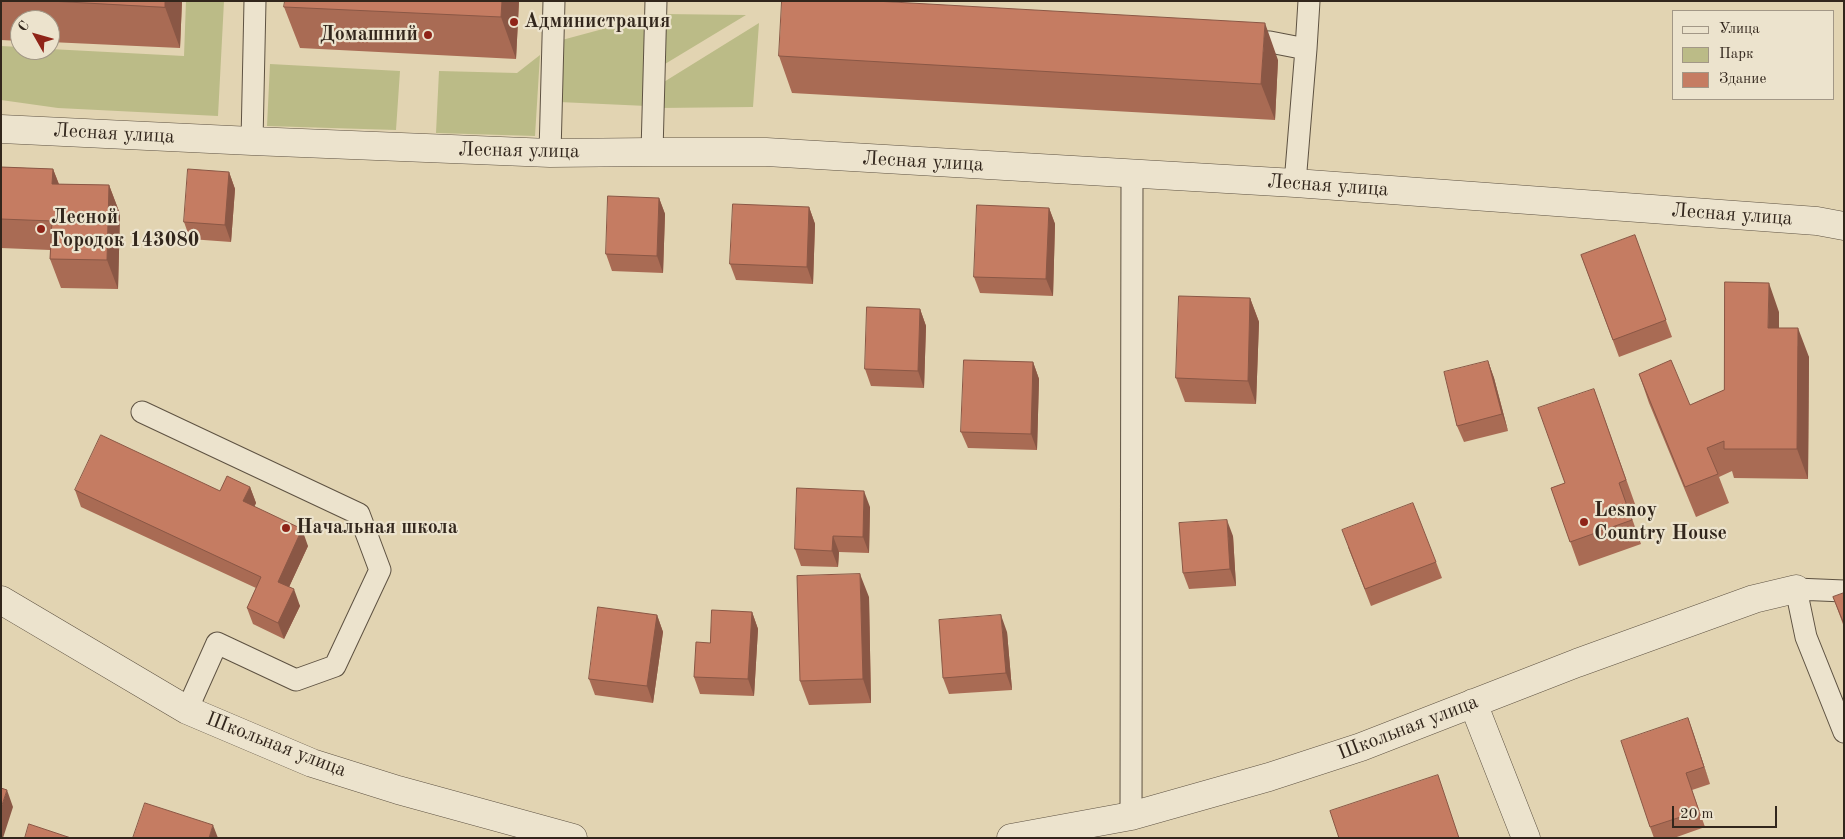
<!DOCTYPE html>
<meta charset="utf-8">
<style>
body{margin:0}
#map{position:relative;width:1845px;height:839px;overflow:hidden;background:#e2d4b2;font-family:"Old Standard TT",serif}
canvas{display:block}
.frame{position:absolute;inset:0;border:2px solid #32261c;pointer-events:none}
.legend{position:absolute;left:1672px;top:10px;width:162px;height:90px;box-sizing:border-box;background:#ece3cd;border:1px solid #a29786;margin:0;padding:6px 9px;list-style:none;font-size:15px;color:#32261c}
.legend li{display:flex;align-items:center;gap:10px;height:25px}
.legend b{width:25px;border:1px solid #a29786}
.north{position:absolute;left:10px;top:10px;width:50px;height:50px;box-sizing:border-box;background:#ece3cd;border:1px solid #a29786;border-radius:50%;rotate:308deg;font-size:14px;font-weight:700;line-height:20px;text-align:center;color:#32261c}
.north::after{content:'';display:block;margin:auto;width:18px;height:22px;background:#8f2418;clip-path:polygon(50% 0,100% 100%,50% 72%,0 100%)}
.scale{position:absolute;left:1672px;top:806px;width:105px;height:22px;box-sizing:border-box;border:2px solid #32261c;border-top:0;padding-left:6px;font-size:15px;line-height:18px;white-space:nowrap;color:#32261c;-webkit-text-stroke:4px #ece3cd;paint-order:stroke}
</style>
<div id="map">
<canvas width="1845" height="839"></canvas>
<div class="frame"></div>
<ul class="legend">
<li><b style="height:6px;background:#ece3cd"></b>Улица</li>
<li><b style="height:14px;background:#bbbb87"></b>Парк</li>
<li><b style="height:14px;background:#c57c62"></b>Здание</li>
</ul>
<div class="north">С</div>
<div class="scale">20 m</div>
</div>
<script>
const ctx = document.querySelector('canvas').getContext('2d');
ctx.lineJoin = 'round';
function paint(path, color) { ctx.fillStyle = color; ctx.fill(path, 'evenodd'); }
function stroke(path, color, width, dash) { ctx.strokeStyle = color; ctx.lineWidth = width; ctx.lineCap = dash ? 'butt' : 'round'; ctx.setLineDash(dash || []); ctx.stroke(path); }
function write(font, color, halo, rows, align = 'center') {
  ctx.font = font + ' "Old Standard TT",serif'; ctx.lineWidth = 4.5; ctx.setLineDash([]); ctx.textBaseline = 'middle'; ctx.strokeStyle = halo; ctx.fillStyle = color; for (const [text, x, y, turn = 0] of rows) {
    ctx.save(); ctx.translate(x, y); ctx.rotate((+turn || 0) * Math.PI / 180); ctx.textAlign = isNaN(turn) ? turn : align; if (halo) ctx.strokeText(text, 0, 0); ctx.fillText(text, 0, 0); ctx.restore();
  }
}
const green = new Path2D(`
 M186,1H224L218,116L58,108L1,100V46L20,47V50L50,49L184,56Z
 M663,14L746,15L660,67Z
 M651,16L647,106L559,102L562,40Z
 M759,23L753,107L658,108L659,85Z
 M540,55L535,136L436,133L439,71L517,73Z
 M270,64L400,71L396,130L267,126Z`);
const lane = new Path2D(`
 M1243,41L1270,42L1306,49L1295,183
 M1306,49L1309,1
 M252,141L255,1
 M652,152L656,1
 M550,153L554,1
 M142,412L359,514L380,570L335,666L296,680L217,643L187,710
 M1844,591L1796,589L1806,637L1844,732
 M1131,816L1132,174`);
const street = new Path2D(`
 M1,129L252,141L550,153L652,152H766L1295,183L1817,221L1844,226
 M1,600L187,710L312,763L398,790L573,838
 M1473,703L1526,838
 M1011,838L1131,816L1269,777L1361,747L1577,663L1754,599L1796,589`);
const wall = new Path2D(`
 M1,1H182L180,48L50,42V20H20V41L1,40Z
 M519,1L516,59L300,48L284,7Z
 M779,56L1278,60L1275,120L792,93Z
 M1,167L53,169L59,184L109,185L120,214L118,289L61,288L50,259V250L1,248Z
 M229,172L235,189L231,242L190,239L184,222Z
 M659,198L665,214L663,273L612,271L606,254Z
 M809,207L815,224L813,284L736,280L730,264Z
 M1049,208L1055,224L1053,296L980,293L974,277Z
 M1635,235L1672,337L1619,357L1581,255Z
 M1250,298L1259,322L1256,404L1185,402L1176,378Z
 M920,309L926,326L924,388L871,386L865,369Z
 M1779,312V328L1809,357L1808,479L1734,478L1732,471L1719,477L1729,503L1696,517L1649,403L1639,374L1690,405L1724,390Z
 M1488,361L1494,378L1508,431L1464,442L1457,426Z
 M1033,362L1039,379L1037,450L968,448L961,432Z
 M1594,389L1635,504L1628,507L1641,544L1579,566L1551,488L1565,483Z
 M250,487L256,503L254,507L308,546L289,587L300,606L284,639L253,624L247,608L256,588L81,507L75,490L220,491Z
 M870,507L869,553L839,552L838,567L801,566L795,549Z
 M1233,536L1236,586L1189,589L1183,573Z
 M1348,547L1436,562L1442,578L1371,606Z
 M1844,593V627L1833,597Z
 M869,597L871,703L809,705L800,681Z
 M752,612L758,629L754,696L700,694L694,677L710,643Z
 M657,615L663,632L653,703L595,695L589,679Z
 M1007,632L1012,690L949,694L943,678Z
 M1688,718L1710,784L1692,790L1705,827L1674,838H1654L1650,827Z`);
const shadedWall = new Path2D(`
 M165,1H182L180,48L165,7Z
 M502,1H519L516,59L501,17Z
 M1265,23L1278,60L1275,120L1261,84Z
 M53,169L64,198L52,184Z
 M229,172L235,189L231,242L225,225Z
 M109,185L120,214L118,289L107,260Z
 M659,198L665,214L663,273L657,256Z
 M809,207L815,224L813,284L807,267Z
 M1049,208L1055,224L1053,296L1046,279Z
 M1769,283L1779,312V357L1768,328Z
 M1250,298L1259,322L1256,404L1248,381Z
 M920,309L926,326L924,388L918,371Z
 M1798,328L1809,357L1808,479L1797,449Z
 M1488,361L1494,378L1508,431L1502,414Z
 M1033,362L1039,379L1037,450L1031,434Z
 M250,487L256,503L249,518L243,501Z
 M864,491L870,507L869,553L863,537Z
 M1227,520L1233,536L1236,586L1230,569Z
 M302,529L308,546L284,598L278,582Z
 M833,536L839,552L838,567L832,551Z
 M860,574L869,597L871,703L863,679Z
 M294,589L300,606L284,639L278,623Z
 M752,612L758,629L754,696L748,679Z
 M657,615L663,632L653,703L647,686Z
 M1001,615L1007,632L1012,690L1006,673Z
 M1688,718L1694,735L1710,784L1704,767Z
 M7,790L13,807L3,838H1V808Z
 M213,825L218,838H209Z`);
const building = new Path2D(`
 M50,1H165V7Z
 M285,1H502L501,17L284,7Z
 M782,1H875L1265,23L1261,84L779,56Z
 M1,167L53,169L52,184L109,185L107,260L50,259L52,221L1,219Z
 M188,169L229,172L225,225L184,222Z
 M608,196L659,198L657,256L606,254Z
 M733,204L809,207L807,267L730,264Z
 M977,205L1049,208L1046,279L974,277Z
 M1635,235L1666,320L1613,340L1581,255Z
 M1725,282L1769,283L1768,328H1798L1797,449H1724V441L1707,448L1718,474L1685,487L1639,374L1671,360L1690,405L1724,390Z
 M1179,296L1250,298L1248,381L1176,378Z
 M867,307L920,309L918,371L865,369Z
 M964,360L1033,362L1031,434L961,432Z
 M1488,361L1502,414L1457,426L1444,372Z
 M1594,389L1626,480L1619,483L1632,520L1570,542L1551,488L1565,483L1538,408Z
 M101,435L220,491L227,476L250,487L243,501L302,529L278,582L294,589L278,623L247,608L261,577L75,490Z
 M797,488L864,491L863,537L833,536L832,551L795,549Z
 M1413,503L1436,562L1365,589L1342,530Z
 M1227,520L1230,569L1183,573L1179,523Z
 M860,574L863,679L800,681L797,576Z
 M1844,593V624L1833,597Z
 M598,607L657,615L647,686L589,679Z
 M712,610L752,612L748,679L694,677L696,642L710,643Z
 M1001,615L1006,673L943,678L939,620Z
 M1688,718L1704,767L1686,773L1699,811L1650,827L1621,741Z
 M1438,775L1459,838H1339L1330,811Z
 M1,788L7,790L1,808Z
 M145,803L213,825L209,838H133Z
 M29,824L71,838H25Z`);
const markers = [
 [514,22,5,"#8f2418"],
 [428,35,5,"#8f2418"],
 [41,229,5,"#8f2418"],
 [1584,522,5,"#8f2418"],
 [286,528,5,"#8f2418"]
];
const poiNames = [
 ["Администрация",524,22],
 ["Домашний",418,35,"right"],
 ["Лесной",51,218],
 ["Городок 143080",51,241],
 ["Lesnoy",1594,511],
 ["Country House",1594,534],
 ["Начальная школа",296,528]
];
const streetNames = [
 ["Лесная улица",114,134,3],
 ["Лесная улица",519,151,1],
 ["Лесная улица",923,162,3],
 ["Лесная улица",1328,186,4],
 ["Лесная улица",1732,215,4],
 ["Школьная улица",1408,728,-21],
 ["Школьная улица",276,745,21]
];
paint(green, '#bbbb87');
stroke(lane, '#5e5242', 23);
stroke(street, '#5e5242', 29);
stroke(lane, '#ece3cd', 21);
stroke(street, '#ece3cd', 28);
paint(wall, '#a96b54');
paint(shadedWall, '#8a5745');
paint(building, '#c57c62');
stroke(building, '#8a5745', 1);
for (const [x, y, r, color] of markers) { const dot = new Path2D(); dot.arc(x, y, r, 0, 2 * Math.PI); ctx.fillStyle = color; ctx.fill(dot); stroke(dot, '#ece3cd', 2); }
write('bold 20px', '#32261c', '#ece3cd', poiNames, 'left');
write('20px', '#32261c', '#ece3cd', streetNames);
</script>
